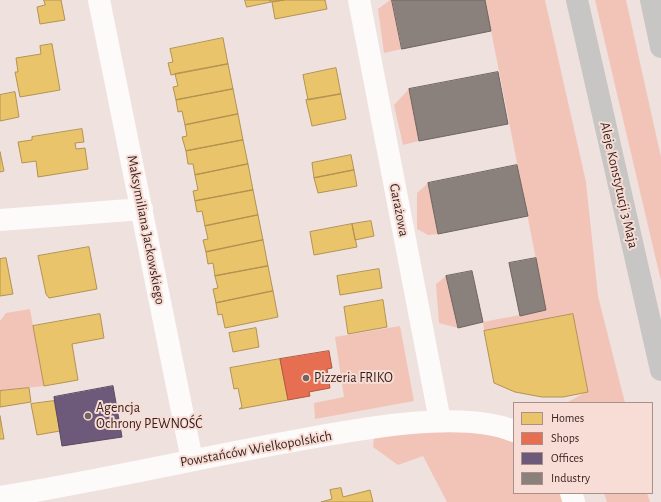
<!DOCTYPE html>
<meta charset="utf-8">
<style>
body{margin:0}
#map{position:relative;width:661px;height:502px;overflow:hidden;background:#efe1de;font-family:"Alegreya Sans",sans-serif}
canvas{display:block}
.legend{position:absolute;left:513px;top:402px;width:140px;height:92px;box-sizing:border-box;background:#f7ddd6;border:1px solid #a9918a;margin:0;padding:5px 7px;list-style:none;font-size:12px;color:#351f19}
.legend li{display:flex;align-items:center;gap:8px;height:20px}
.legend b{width:20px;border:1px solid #a9918a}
</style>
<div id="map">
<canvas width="661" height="502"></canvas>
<ul class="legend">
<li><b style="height:11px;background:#e9c46a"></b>Homes</li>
<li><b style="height:11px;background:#e76f51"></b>Shops</li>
<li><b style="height:11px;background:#6d597a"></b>Offices</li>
<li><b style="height:11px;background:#8a817c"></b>Industry</li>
</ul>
</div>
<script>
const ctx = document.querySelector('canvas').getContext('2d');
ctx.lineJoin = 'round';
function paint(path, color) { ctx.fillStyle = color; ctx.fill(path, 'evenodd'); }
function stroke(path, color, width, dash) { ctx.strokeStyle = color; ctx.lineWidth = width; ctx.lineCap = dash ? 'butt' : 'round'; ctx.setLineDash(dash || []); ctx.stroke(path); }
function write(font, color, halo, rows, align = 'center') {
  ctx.font = font + ' "Alegreya Sans",sans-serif'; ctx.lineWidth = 4; ctx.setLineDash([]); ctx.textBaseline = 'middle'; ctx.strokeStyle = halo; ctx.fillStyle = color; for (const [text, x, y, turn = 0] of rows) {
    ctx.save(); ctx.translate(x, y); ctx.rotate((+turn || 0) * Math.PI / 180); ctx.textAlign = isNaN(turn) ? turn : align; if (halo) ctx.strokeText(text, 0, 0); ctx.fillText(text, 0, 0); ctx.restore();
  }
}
const green = new Path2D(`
 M390,0H392L402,49L384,53L378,9Z
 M485,0H545L586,182L598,296L625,403H566L588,391L573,314L484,331L483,322L546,310Z
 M595,0H626L661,157V281Z
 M409,89L419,141L403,145L394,105Z
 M428,183L438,234L428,235L417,229V193Z
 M446,276L458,328L439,323L436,284Z
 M30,309L44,386L0,391V321L6,313Z
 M400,326L414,401L315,419L314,403L344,397L335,337Z
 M375,428L514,431V493H571L574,502H447L423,456L398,465L373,447Z
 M604,493H647L650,502H607Z`);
const homes = new Path2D(`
 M44,0H61L65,20L40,24L37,7L45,5Z
 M245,0H270L271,2L247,7Z
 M270,0H284L272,2Z
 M284,0H325L327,9L275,19L272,2Z
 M223,38L228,64L171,75L168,63L173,62L170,49Z
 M52,44L60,90L20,97L15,72H18L16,58L41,54L40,46Z
 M228,64L233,89L176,100L173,87L178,86L175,74Z
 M336,68L341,94L308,100L303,75Z
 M233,89L238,114L185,125L182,111L178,112L176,100Z
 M15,92L19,117L0,121V95Z
 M341,94L346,119L312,126L306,100Z
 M238,114L243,140L186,151L182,137L187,136L185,125Z
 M82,129L84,142L75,143L76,149L85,148L88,169L38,177L36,161L22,163L18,142L32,140V137Z
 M243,140L248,164L195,175L193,164H188L186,151Z
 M0,152L4,171L0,172Z
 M351,155L354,170L314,178L312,163Z
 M248,164L253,190L195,201L193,191L198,190L195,175Z
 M354,170L357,186L318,193L314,178Z
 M253,190L258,215L205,226L202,211L197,212L195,201Z
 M258,215L263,240L206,252L203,240L208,239L205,226Z
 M371,221L374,236L355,240L352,224Z
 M352,224L357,247L314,255L310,232Z
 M263,240L268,266L215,276L213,263L208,264L206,252Z
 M89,247L97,289L49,298L46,294L38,256Z
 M6,258L13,294L0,296V259Z
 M268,266L273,291L216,303L213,289L218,288L215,276Z
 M379,269L382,288L340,295L337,276Z
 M273,291L278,317L225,328L222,314L218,315L216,303Z
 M383,300L387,327L348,334L344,307Z
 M100,314L104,338L72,344L78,380L44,386L33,326Z
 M573,314L588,392L563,397H542L515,392L494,383L484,331Z
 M256,328L259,347L233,352L229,333Z
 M280,359L288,400L239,409L242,407L238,388L234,389L230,368Z
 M29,388L31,402L0,407V391Z
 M54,401L60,431L37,435L31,404Z
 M0,416L4,439H0Z
 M341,488L343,497L370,490L373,502H321L332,499L330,490Z`);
const shops = new Path2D(`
 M329,351L332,368L327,369L330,388L309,392L310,396L288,400L280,359Z`);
const offices = new Path2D(`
 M113,386L122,437L62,446L54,397Z`);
const industry = new Path2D(`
 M392,0H485L491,31L402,49Z
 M498,72L508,124L419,141L409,89Z
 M517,165L528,216L438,234L428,183Z
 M536,258L546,310L520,316L509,263Z
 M472,271L483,322L458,328L446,276Z`);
const street = new Path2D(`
 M99,0L192,460
 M359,0L440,421
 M0,220L142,209
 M571,493L574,502
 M0,497C93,482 185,461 277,444C339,433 456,407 514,431`);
const secondary = new Path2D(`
 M577,0L661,370
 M651,0L661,47`);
const markers = [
 [306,378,4,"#76635e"],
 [88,416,4,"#76635e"]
];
const streetNames = [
 ["Aleje Konstytucji 3 Maja",619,185,77],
 ["Garażowa",399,210,79],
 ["Maksymiliana Jackowskiego",146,230,79],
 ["Powstańców Wielkopolskich",256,449,-10]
];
const poiNames = [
 ["Pizzeria FRIKO",314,378],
 ["Agencja",96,408],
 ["Ochrony PEWNOŚĆ",96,424]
];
paint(green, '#f2c4b8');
paint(homes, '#e9c46a');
stroke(homes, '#b39252', 1);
paint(shops, '#e76f51');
stroke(shops, '#b25740', 1);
paint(offices, '#6d597a');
stroke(offices, '#5c485d', 1);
paint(industry, '#8a817c');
stroke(industry, '#70645e', 1);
stroke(street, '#fdfafa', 22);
stroke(secondary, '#c7c6c5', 22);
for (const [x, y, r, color] of markers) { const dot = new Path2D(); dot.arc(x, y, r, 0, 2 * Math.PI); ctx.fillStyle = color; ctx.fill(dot); stroke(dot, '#f7ddd6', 1.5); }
write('14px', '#351f19', '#f7ddd6', streetNames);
write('14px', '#351f19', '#f7ddd6', poiNames, 'left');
</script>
